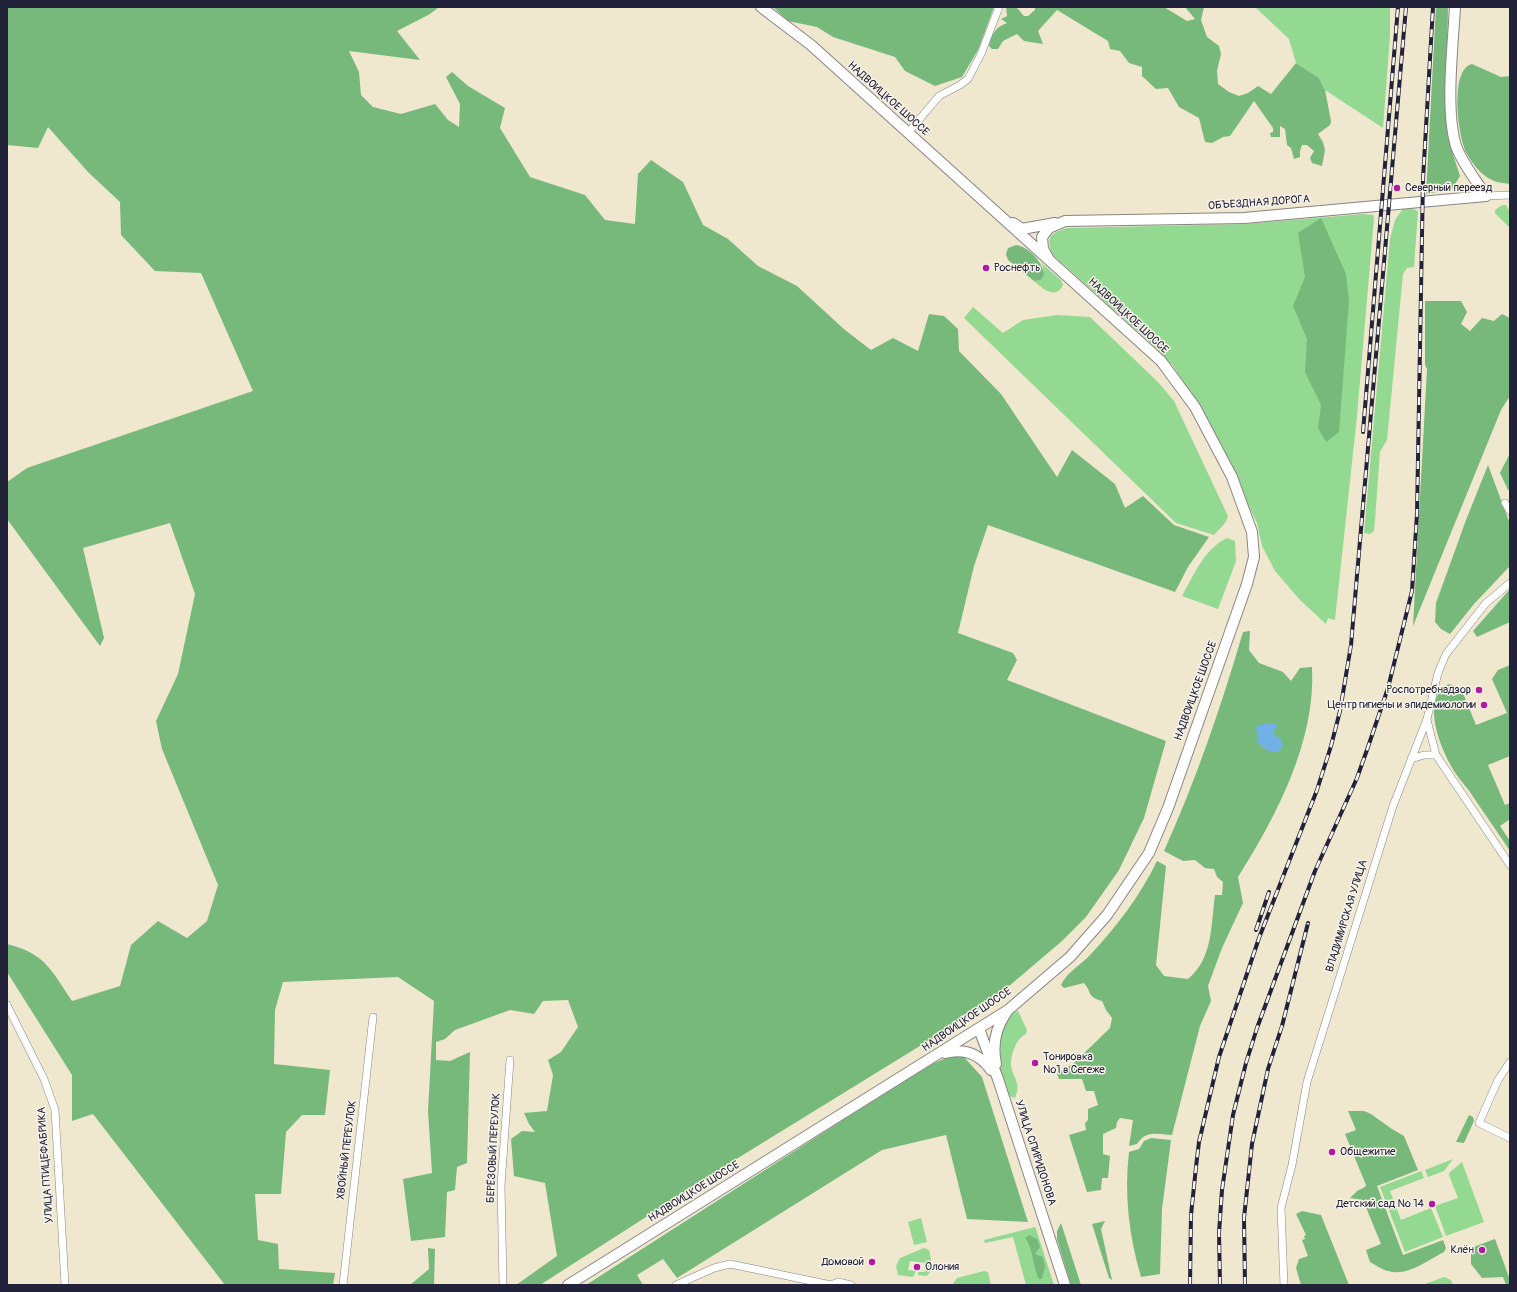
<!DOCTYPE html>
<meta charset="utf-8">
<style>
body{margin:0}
#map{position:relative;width:1517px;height:1292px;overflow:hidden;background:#f0e7cf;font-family:Pangolin,sans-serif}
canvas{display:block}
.frame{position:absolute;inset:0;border:8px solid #22223b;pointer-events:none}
</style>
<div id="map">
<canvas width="1517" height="1292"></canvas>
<div class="frame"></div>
</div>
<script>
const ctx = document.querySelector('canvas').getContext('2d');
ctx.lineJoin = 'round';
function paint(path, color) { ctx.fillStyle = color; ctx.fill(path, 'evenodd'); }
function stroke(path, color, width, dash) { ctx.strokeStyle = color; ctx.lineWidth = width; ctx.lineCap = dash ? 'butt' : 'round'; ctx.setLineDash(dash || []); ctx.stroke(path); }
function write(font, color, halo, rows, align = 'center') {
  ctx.font = font + ' Pangolin,sans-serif'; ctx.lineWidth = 3; ctx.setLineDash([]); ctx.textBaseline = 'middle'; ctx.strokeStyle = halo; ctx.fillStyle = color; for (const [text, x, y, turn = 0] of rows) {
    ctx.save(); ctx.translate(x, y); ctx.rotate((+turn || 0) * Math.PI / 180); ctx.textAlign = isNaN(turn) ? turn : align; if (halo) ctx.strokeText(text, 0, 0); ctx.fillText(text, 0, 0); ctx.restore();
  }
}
const green = new Path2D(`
 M1255,7H1390V35L1383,128L1325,90L1319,78L1296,63L1289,39Z
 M1502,205H1506L1510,212V228L1495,213V210Z
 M1404,207H1409L1418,211L1414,267L1407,268L1403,274L1387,440L1380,452L1375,520L1374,531L1370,534L1364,533L1390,239L1395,220Z
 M1364,214L1373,215L1374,218L1357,416L1335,620L1328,618L1326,624L1300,600L1275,571L1262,546L1257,523L1205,417L1173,366L1154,346L1053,255C1045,238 1050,233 1067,228L1244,224Z
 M1039,261L1061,280L1063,285C1056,300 1043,289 1034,281L1041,280L1043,266Z
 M973,307L1003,333L1023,320L1057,315L1090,317L1158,382L1174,401L1228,516L1226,522L1214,535L1176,523L964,318Z
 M1227,538L1235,541L1236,561L1218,609L1182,596C1194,575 1204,549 1227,538Z
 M1018,1011L1027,1030L1026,1034C1017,1038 1011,1053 1011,1064C1012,1078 1022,1082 1015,1098L1009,1096C1005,1085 999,1072 998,1060C997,1044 999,1015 1018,1011Z
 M1453,1159L1444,1171L1428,1177L1425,1170Z
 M1462,1162L1484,1222L1446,1236L1435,1206L1458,1198L1449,1175L1450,1172Z
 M1421,1171L1424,1178L1390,1191L1401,1220L1431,1208L1443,1237L1405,1252L1380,1187Z
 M921,1218L927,1242L914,1245L908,1222Z
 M1035,1227L1036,1229L1054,1285H1026L1013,1237L985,1243L984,1240Z
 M924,1248L929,1250L931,1260L930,1272L927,1276L918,1275V1272H925L926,1263L910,1261L908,1270L916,1271L913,1277L898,1275L896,1266L900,1258Z
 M984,1271L988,1272L991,1285H952L957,1278Z
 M1444,1277L1451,1280L1453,1285H1422Z`);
const forest = new Path2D(`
 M7,7H439L430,14L397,31L420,60L349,51L359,72L361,95L373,107L401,114L435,104L448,120L459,127L460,104L446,77L452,72L468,86L505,108L500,128L530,177L585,195L605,220L635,224L638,174L651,160L683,182L703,225L728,239L758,266L797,286L845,330L871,350L893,338L918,351L929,314L944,316L958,329L959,351L1001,394L1057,477L1072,450L1115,484L1125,508L1143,496L1174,525L1209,537L1188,567L1175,592L988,525L974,566L958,633L1013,653L1017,660L1007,680L1166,741L1144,818L1119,870L1105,890L1086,917L1062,941L995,998L975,1012L738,1158L540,1285H516L557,1256L545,1183L514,1176L511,1139L522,1131L535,1132L529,1124L524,1113L547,1111L553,1075L548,1060L561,1052L578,1027L568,1000L543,1001L534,1014L510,1010L455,1030L445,1039L436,1042V1060L450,1061L470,1052L467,1163L457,1167L455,1190L447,1192L445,1237L411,1241L403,1179L432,1173L428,1111L434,1001L398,977L283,982L275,1010L274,1064L330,1070L325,1115H302L286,1132L281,1194H255L258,1240L278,1244L279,1269L335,1273L333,1285H225L93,1114L72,1121V1075L7,972V944C46,954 51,970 72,1001L120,986L131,945L158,921L187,938L207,921L218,885L162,749L156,721L178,674L195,594L170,523L83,548L104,638L100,646L7,519V482L27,468L253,391L201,273L155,271L121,235L120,202L88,172L48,127L38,148L7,145Z
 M773,7H994L978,50L962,77L935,86L905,71L895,57L833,37L817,27L788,21Z
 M1006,7C1019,7 1016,7 1024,16H1028L1035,10V7H1164L1187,21L1195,19L1185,7H1204L1201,20L1207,37L1219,46L1221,54L1217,71L1218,84L1229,92L1239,96L1248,93L1258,86L1271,94L1296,63L1319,78L1325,90L1331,121L1330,125L1318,134L1323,142L1325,150L1322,166L1312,163L1310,158L1314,151L1307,145H1302L1300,151V157L1294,159L1291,148L1287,145L1285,129L1280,126V137H1271L1270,133L1273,132V128L1254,101L1230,136L1223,137L1212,143L1205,142L1199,118L1179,107L1168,88L1156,89L1142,76V67L1129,63L1120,51L1110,49L1108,41L1057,10L1038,31L1043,44L1024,41L1017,34L1003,41L998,49H992L989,46C991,34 996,27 1007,23L1001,19L1007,16Z
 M1436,7H1448L1446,116L1451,148L1460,176L1452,189L1426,194Z
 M1472,64L1501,77L1510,76V184C1505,183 1497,183 1492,180C1482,176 1472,163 1467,154C1458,138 1449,69 1472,64Z
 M1321,218L1346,274L1349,301L1339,432L1326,442L1318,428L1321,405L1305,372L1307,339L1293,306L1305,277L1298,233Z
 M1016,245C1029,247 1042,261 1044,274L1041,280L1034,281L1008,260L1006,254L1008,248Z
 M1425,301H1461L1467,312L1461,324L1470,331L1482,318L1494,321L1502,314L1510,318V396L1501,410L1413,626L1427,369L1425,365Z
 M1510,453V489L1508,490L1500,473Z
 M1488,465L1510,524V566L1474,604L1450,634L1441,629L1435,622L1436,603L1466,520Z
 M1510,589V622L1477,637L1473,631Z
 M1250,631L1249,650L1259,663L1283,672L1291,681L1300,668L1312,667C1316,741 1277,815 1238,877L1243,903L1222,948L1208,986L1211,1001L1200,1026L1172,1135C1157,1134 1146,1130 1137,1144L1129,1146L1133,1120L1120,1118L1117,1122L1116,1128L1103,1134V1154L1110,1156L1108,1178H1102L1101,1190L1087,1192L1069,1135L1086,1130L1085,1123L1088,1120V1109L1098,1105L1094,1091H1086L1082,1079H1059L1057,1074L1074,1063L1110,1028L1112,1018L1106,1010L1102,1001C1087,997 1092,992 1084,983L1064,988L1061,985C1066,973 1082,964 1091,954C1117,926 1140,896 1157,861L1166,866L1156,965L1164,976L1188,979C1213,959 1211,924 1215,895H1222L1223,882L1217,877L1214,869L1205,868L1195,860L1183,861L1164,851C1196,780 1221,707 1243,632Z
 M1510,665V756L1488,765L1505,805L1510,803V819L1500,826L1510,841V851C1497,831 1483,812 1470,792C1463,783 1454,773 1449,762C1438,740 1422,699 1449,684L1461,688L1476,725L1507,713L1492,679L1498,670Z
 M951,1056H963L982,1077L1028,1222L967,1219L946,1135L882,1150L677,1278L663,1259L637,1275L643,1285H586L927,1066Z
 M1348,1111H1364L1371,1114L1392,1129L1404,1136L1418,1170L1377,1186L1403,1255L1443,1240L1446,1248L1444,1252C1428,1260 1407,1277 1388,1271C1382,1270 1376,1265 1370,1262L1366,1250L1381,1244L1363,1200L1350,1198L1357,1191L1365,1187L1366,1185L1345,1134L1356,1130Z
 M1469,1115L1473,1117L1474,1121L1464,1143L1456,1142Z
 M1151,1138L1171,1140L1162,1209L1160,1274L1141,1277C1129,1236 1124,1194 1129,1152L1139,1149L1144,1141Z
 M1302,1211L1321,1215L1349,1285H1301L1296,1268L1299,1259L1308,1256L1302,1240L1305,1239L1304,1236L1306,1235L1296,1214Z
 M1105,1221L1101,1229L1112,1280L1109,1278L1092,1224Z
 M1061,1223L1081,1285H1071L1057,1239V1231Z
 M1029,1235L1037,1239L1040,1247L1035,1254L1043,1257L1045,1267L1042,1279H1039C1033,1268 1033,1247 1025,1238Z
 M1495,1239L1510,1280V1285H1506L1503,1277L1482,1278L1471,1264V1250L1476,1246Z
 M428,1248L435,1249L434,1285H410L429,1269Z`);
const water = new Path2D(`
 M1265,723L1276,724L1277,728L1273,731L1275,736L1281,739L1283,746L1278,752L1268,751L1258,743L1256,727Z`);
const street = new Path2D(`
 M908,133L939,96L960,85L968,79L981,54L999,7
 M1486,196L1510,195
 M1505,503L1510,511
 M1427,720L1436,755L1510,865
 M1411,759L1424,755H1436
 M7,1005L44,1079L55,1110L65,1285
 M1510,1062L1498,1080L1479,1123L1510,1138
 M343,1285L373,1017
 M503,1285L501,1185L510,1060
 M676,1285L714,1268L730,1264L831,1285L838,1282L851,1285
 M1284,1285L1281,1208L1292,1165L1307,1082L1393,806L1427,719L1438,673L1446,654L1486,603L1510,583`);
const secondary = new Path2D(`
 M1013,223L1022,229L1055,223
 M1048,258L1043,249L1042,237L1049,228L1065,221L1244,218L1486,196C1476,180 1462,163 1456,146C1445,110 1453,46 1455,7
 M979,1029L998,1079L1065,1285
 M945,1053C964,1048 979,1053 991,1070
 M996,1064C992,1045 995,1029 1006,1013
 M568,1285L1008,1010L1070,957L1107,915L1149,853L1168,808L1247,584L1254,557L1252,532L1232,477L1195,407L1161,361L811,45L761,7`);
const rail = new Path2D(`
 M1363,432L1398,7
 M1256,930L1269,892
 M1190,1285L1191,1215L1196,1167L1199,1142L1219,1057L1259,938L1317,790L1331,746L1340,711L1351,645L1406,7
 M1220,1285L1219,1233L1222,1190L1233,1115L1246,1063L1257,1028L1315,871L1357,778L1368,747L1388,688L1412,591L1417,514L1423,179L1433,7
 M1245,1285L1244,1218L1252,1144L1268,1069L1282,1026L1308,923`);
const markers = [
 [1397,188,4,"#b5179e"],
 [986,268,4,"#b5179e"],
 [1479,690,4,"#b5179e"],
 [1484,705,4,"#b5179e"],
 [1035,1063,4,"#b5179e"],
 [1332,1152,4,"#b5179e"],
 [1432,1204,4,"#b5179e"],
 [1482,1250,4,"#b5179e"],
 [872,1262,4,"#b5179e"],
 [917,1267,4,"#b5179e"]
];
const streetNames = [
 ["НАДВОИЦКОЕ ШОССЕ",888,99,42],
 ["ОБЪЕЗДНАЯ ДОРОГА",1259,203,-4],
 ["НАДВОИЦКОЕ ШОССЕ",1128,316,43],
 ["НАДВОИЦКОЕ ШОССЕ",1196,691,-70],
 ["ВЛАДИМИРСКАЯ УЛИЦА",1347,916,-73],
 ["НАДВОИЦКОЕ ШОССЕ",967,1020,-34],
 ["БЕРЁЗОВЫЙ ПЕРЕУЛОК",494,1148,-87],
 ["ХВОЙНЫЙ ПЕРЕУЛОК",347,1150,-83],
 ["УЛИЦА СПИРИДОНОВА",1035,1153,72],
 ["УЛИЦА ПТИЦЕФАБРИКА",46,1165,-94],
 ["НАДВОИЦКОЕ ШОССЕ",694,1192,-32]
];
const poiNames = [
 ["Северный переезд",1405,188],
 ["Роснефть",994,268],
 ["Роспотребнадзор",1471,690,"right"],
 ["Центр гигиены и эпидемиологии",1476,705,"right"],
 ["Тонировка",1043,1057],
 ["№1 в Сегеже",1043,1070],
 ["Общежитие",1340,1152],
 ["Детский сад № 14",1424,1204,"right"],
 ["Клён",1474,1250,"right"],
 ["Домовой",864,1262,"right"],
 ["Олония",925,1267]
];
paint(green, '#94d991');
paint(forest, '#77b97b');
paint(water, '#72b1e5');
stroke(street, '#898485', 8);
stroke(secondary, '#898485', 12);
stroke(street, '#fff', 7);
stroke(secondary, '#fff', 10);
stroke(rail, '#22223b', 4);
stroke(rail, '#f7f3e8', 2.5, [8]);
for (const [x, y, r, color] of markers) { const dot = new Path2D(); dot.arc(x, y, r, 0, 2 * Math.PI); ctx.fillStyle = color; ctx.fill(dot); stroke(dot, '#f7f3e8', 1.5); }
write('11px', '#22223b', '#f7f3e8', streetNames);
write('11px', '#22223b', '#f7f3e8', poiNames, 'left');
</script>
